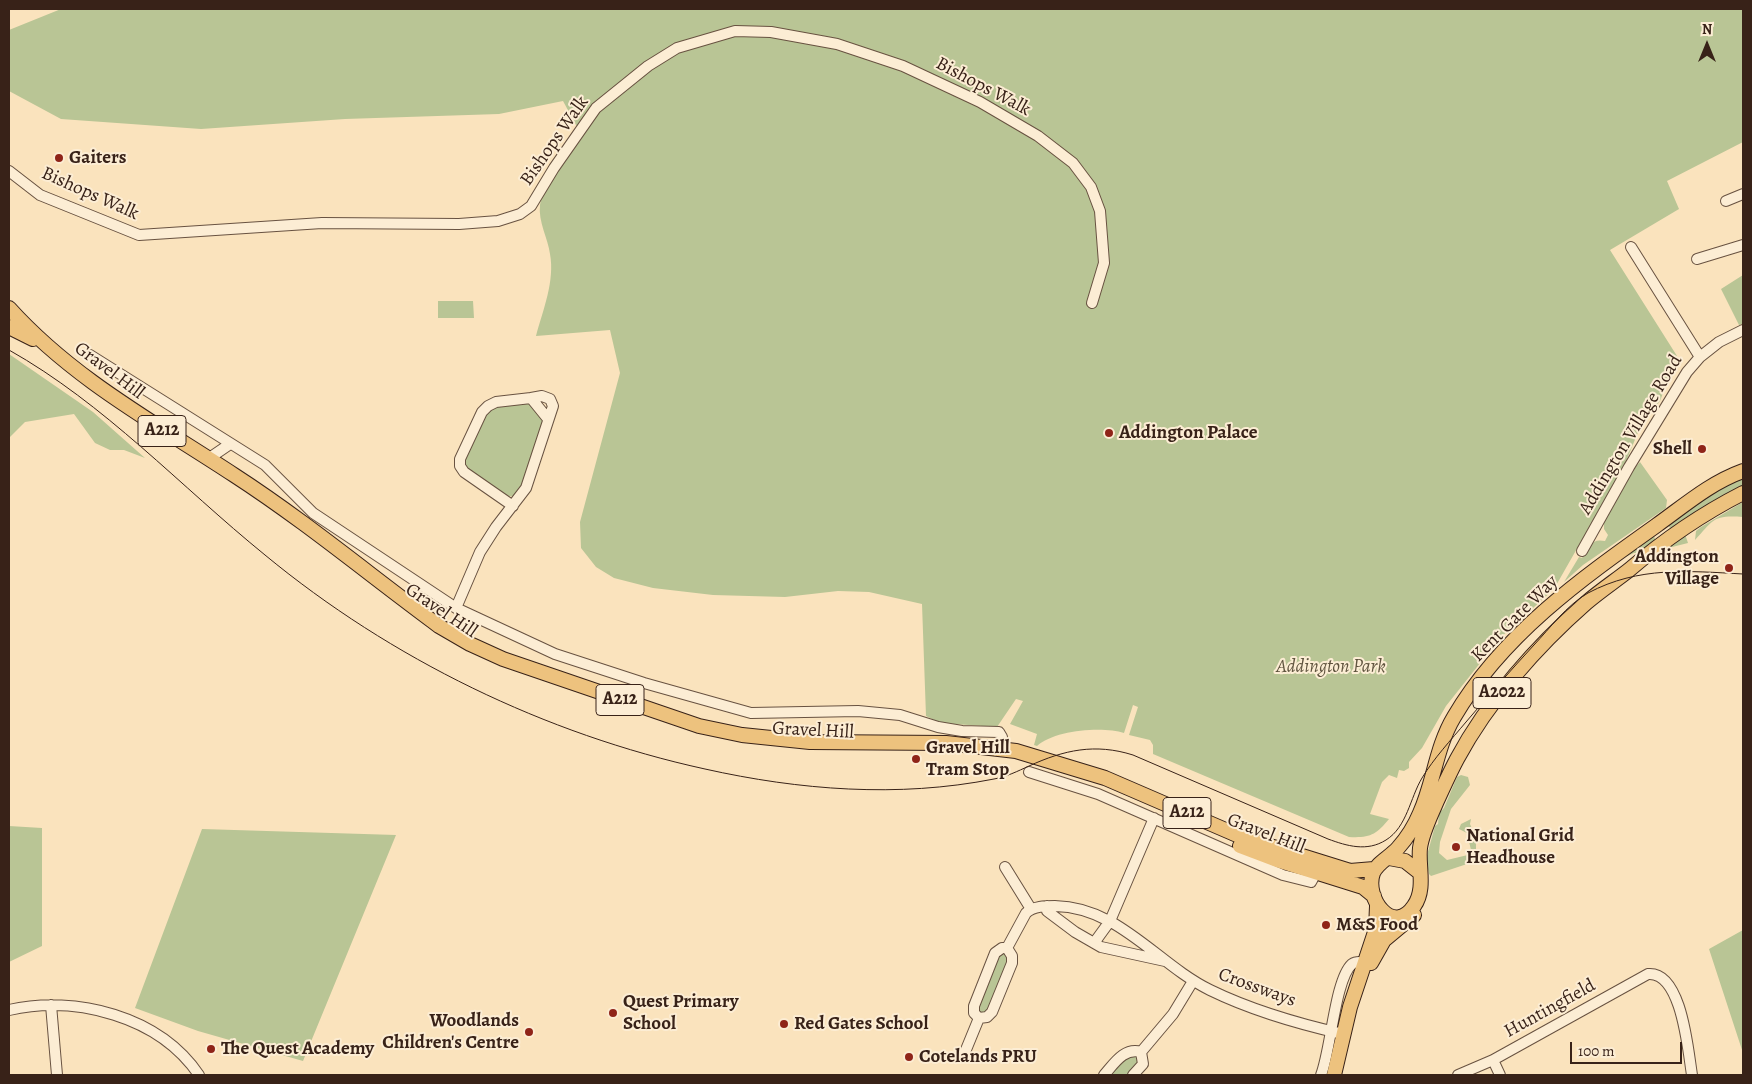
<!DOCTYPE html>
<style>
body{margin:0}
#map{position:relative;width:1752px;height:1084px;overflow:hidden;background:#fae3bd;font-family:Alegreya,serif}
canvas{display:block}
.frame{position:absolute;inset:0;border:10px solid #382218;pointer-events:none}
.north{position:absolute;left:1682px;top:20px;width:50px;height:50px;-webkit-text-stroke:4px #fcedd4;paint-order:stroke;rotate:0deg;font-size:14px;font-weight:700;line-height:20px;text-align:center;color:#382218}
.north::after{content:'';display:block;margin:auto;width:18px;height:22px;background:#382218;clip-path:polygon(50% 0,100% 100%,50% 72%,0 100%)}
.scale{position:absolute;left:1570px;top:1042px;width:112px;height:22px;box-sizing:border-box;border:2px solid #382218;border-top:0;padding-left:6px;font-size:15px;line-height:18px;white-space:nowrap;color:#382218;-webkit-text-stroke:4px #fcedd4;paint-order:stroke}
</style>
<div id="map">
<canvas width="1752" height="1084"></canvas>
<div class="frame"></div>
<div class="north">N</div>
<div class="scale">100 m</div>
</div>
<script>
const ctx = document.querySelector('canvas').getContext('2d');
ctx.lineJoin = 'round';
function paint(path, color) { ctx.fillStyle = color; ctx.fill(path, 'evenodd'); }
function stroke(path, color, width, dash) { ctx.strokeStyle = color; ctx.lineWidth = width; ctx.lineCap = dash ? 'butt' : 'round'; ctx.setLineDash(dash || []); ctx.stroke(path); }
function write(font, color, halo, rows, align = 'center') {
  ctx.font = font + ' Alegreya,serif'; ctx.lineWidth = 4; ctx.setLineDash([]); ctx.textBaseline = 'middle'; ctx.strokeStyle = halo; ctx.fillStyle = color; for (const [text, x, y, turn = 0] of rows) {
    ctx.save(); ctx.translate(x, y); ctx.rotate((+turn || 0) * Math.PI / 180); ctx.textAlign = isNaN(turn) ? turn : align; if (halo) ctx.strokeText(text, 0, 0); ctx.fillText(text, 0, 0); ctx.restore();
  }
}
const green = new Path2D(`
 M61,9H1743V142L1667,181L1679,209L1610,250L1677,356L1660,401L1639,430L1624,466L1554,589L1500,638L1446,706L1422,748L1409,762V768L1404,771L1399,770L1397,778L1389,775L1382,782L1370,814L1389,819C1376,835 1370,838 1349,837L1153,754V745L1150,740L1129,735L1138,707L1133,705L1124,733C1103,726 1054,730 1037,746L1034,745L1037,734L1010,724L1023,701L1016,699L997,727L940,723L926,716L922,604L869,592L838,591L785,597L713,595L653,588L614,578L596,567L581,548L580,522L620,373L610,330L536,336C543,310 555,281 550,254C548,238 538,222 540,205C542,190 572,150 582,136L563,101L499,114L345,119L201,129L61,119L9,91V30Z
 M1743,275V324L1739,325L1721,289Z
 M438,301H473L474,318H438Z
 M9,354L93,412L145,458L124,450H110L95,443L74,414L25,422L9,438Z
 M529,402L542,420V424L525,481L516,496C501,500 467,473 463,460L485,414L497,406Z
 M1640,462L1667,500L1666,508L1583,565L1564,582L1579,557L1582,558C1589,547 1591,538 1605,541L1608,535L1604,529V522L1632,471Z
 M1743,476V486L1660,537L1670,528L1667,523L1710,492Z
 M1743,502V517C1712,515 1714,520 1695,540L1696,531L1701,527Z
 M1662,529L1654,536L1656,542L1641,553H1634L1623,558L1621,556Z
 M1685,534L1688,543L1668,548Z
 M1461,775L1468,777L1470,785L1451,809L1440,842L1439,853L1447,860L1476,853L1475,849L1471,850L1467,833L1459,829L1461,824L1471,819L1470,824L1476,838V861L1431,876L1429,874L1426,859L1435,826L1438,824L1439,813L1444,808L1457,777Z
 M9,826L42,828V946L9,962Z
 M202,829L396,835L303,1061L198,1031L135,1008Z
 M1743,930V1053L1709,949Z
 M1003,952L1011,956L987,1014L978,1013V1007L997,958Z
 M1137,1055L1140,1059L1129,1075H1109L1126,1058Z`);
const minor = new Path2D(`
 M9,171L40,195L139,235L322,223L459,224L498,221L520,214L531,206L554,168L596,108L648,66L677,48L735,31L771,32L837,44L903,66L980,102L1038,136L1073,163L1091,187L1100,211L1104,263L1092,303
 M1726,201L1743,194
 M1631,247L1700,357
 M1697,259L1743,245
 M90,355L265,465L313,513L456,608L555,654L644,683L751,713L858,711L900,715L938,727L962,731L999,732L1002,737L1000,748
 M208,459L230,444
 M513,506L464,472L460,466V459L482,412L488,406L496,402L531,398L548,419
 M1582,551L1629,467L1687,372L1700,357L1719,342L1743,330
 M456,608L480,552L496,527L526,488L553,406L550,399L542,396L531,398
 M1029,772L1098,794L1283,875L1311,882L1316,873
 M1005,867L1031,909
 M1047,906V911L1075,932L1101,947L1165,961
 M1094,943L1110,921L1154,818
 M1007,948L1012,956V963L992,1012L987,1017L979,1018L974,1013V1006L995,953L1002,948H1007L1026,913C1034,906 1045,906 1055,906C1119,907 1157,964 1210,990C1251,1010 1299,1024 1343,1034
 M51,1005L57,1075
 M9,1010C76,995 159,1016 199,1075
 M1141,1052L1173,1014L1193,981
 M963,1057L979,1018
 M1493,1060L1500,1075
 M1104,1075C1114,1064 1124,1047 1141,1052
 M1133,1075L1143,1064L1141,1052
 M1321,1075C1331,1050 1335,979 1352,964C1356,961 1359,962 1363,962
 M1458,1075L1493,1060L1648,974C1682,971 1688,1051 1692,1075`);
const major = new Path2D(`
 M9,308C73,379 155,423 234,475C305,521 371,576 439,626L470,644L503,659L699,726L742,735L810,742L946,743L1016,751L1105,778L1244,838L1350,871L1374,869
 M9,327L33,339
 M1743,471C1710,483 1685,505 1657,525C1581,579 1502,635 1454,717C1436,747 1434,782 1420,813C1415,825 1407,838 1398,848C1390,857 1377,863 1373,873C1364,898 1393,937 1414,906C1426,889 1418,867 1420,848C1422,833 1430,817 1436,803C1443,788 1449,774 1457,759C1488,701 1537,646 1586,603C1600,591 1615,581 1629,570C1664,540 1702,514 1743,493
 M1240,846L1277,860L1363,887L1374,896
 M1389,858L1405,861L1419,872
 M1371,963L1384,940L1414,915
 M1334,1075L1350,1007L1376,929L1377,906`);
const tram = new Path2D(`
 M9,350C105,404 180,486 265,555C391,659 545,734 705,769C799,790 898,798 994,779C1006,777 1018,771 1029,766C1064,750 1095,743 1133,755L1328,839C1347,846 1367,852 1386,840C1407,827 1410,798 1422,778C1434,758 1451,740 1466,722C1488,696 1511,670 1534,645C1550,628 1567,605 1588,593C1639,566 1688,571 1743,574`);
const markers = [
 [59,158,5,"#8f2418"],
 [1109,433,5,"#8f2418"],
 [1702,449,5,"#8f2418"],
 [1729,568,5,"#8f2418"],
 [916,759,5,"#8f2418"],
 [1456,847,5,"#8f2418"],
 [1326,925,5,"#8f2418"],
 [613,1013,5,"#8f2418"],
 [784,1024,5,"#8f2418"],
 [529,1032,5,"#8f2418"],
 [211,1049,5,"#8f2418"],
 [909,1057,5,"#8f2418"]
];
const shields = [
 [162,431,48],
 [1502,693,58],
 [620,700,48],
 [1187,813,48]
];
const shieldNames = [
 ["A212",162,431],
 ["A2022",1502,693],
 ["A212",620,700],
 ["A212",1187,813]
];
const streetNames = [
 ["Bishops Walk",983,87,28],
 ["Bishops Walk",555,141,-55],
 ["Bishops Walk",90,194,24],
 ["Gravel Hill",109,371,37],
 ["Addington Village Road",1631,435,-59],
 ["Gravel Hill",441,611,34],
 ["Kent Gate Way",1515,619,-45],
 ["Gravel Hill",813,731,3],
 ["Gravel Hill",1266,834,21],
 ["Crossways",1257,988,20],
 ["Huntingfield",1550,1009,-29]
];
const poiNames = [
 ["Gaiters",69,158],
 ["Addington Palace",1119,433],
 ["Shell",1692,449,"right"],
 ["Addington",1719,557,"right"],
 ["Village",1719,579,"right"],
 ["Gravel Hill",926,748],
 ["Tram Stop",926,770],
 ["National Grid",1466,836],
 ["Headhouse",1466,858],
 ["M&S Food",1336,925],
 ["Quest Primary",623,1002],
 ["School",623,1024],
 ["Woodlands",519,1021,"right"],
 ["Children's Centre",519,1043,"right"],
 ["Red Gates School",794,1024],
 ["The Quest Academy",221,1049],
 ["Cotelands PRU",919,1057]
];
const parkNames = [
 ["Addington Park",1331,667]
];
paint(green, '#b9c595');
stroke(minor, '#685241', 12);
stroke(major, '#382218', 16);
stroke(minor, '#fcedd4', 10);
stroke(major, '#edc27e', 14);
stroke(tram, '#382218', 1);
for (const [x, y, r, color] of markers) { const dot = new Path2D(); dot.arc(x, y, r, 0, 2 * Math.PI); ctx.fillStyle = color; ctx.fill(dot); stroke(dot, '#fcedd4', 2); }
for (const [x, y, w] of shields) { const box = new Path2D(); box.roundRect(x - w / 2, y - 15.5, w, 31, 4); ctx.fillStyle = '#fcedd4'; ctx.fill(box); stroke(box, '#382218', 1); }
write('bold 18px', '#382218', null, shieldNames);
write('19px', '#382218', '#fcedd4', streetNames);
write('bold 19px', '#382218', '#fcedd4', poiNames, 'left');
write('italic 19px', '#5f533e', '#fcedd4', parkNames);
</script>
